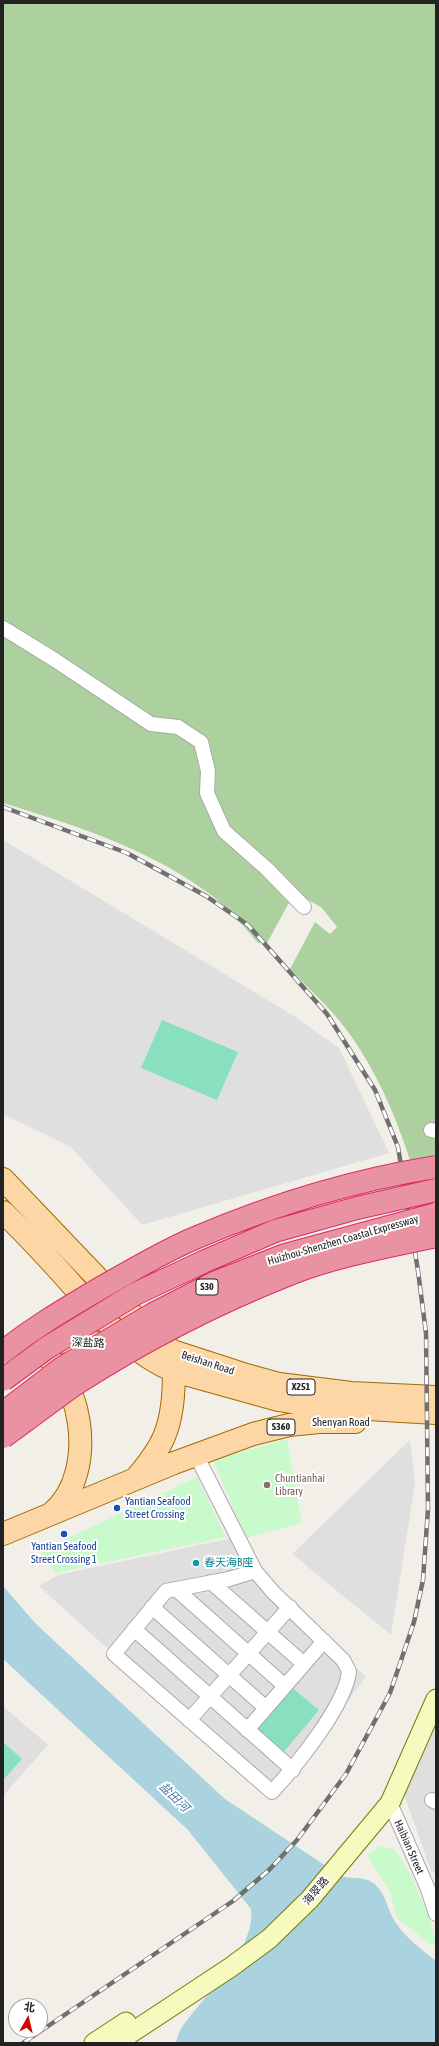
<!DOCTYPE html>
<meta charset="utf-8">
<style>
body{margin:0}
#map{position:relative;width:439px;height:2046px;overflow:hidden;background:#f2efe9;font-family:"Asap Condensed","Noto Sans SC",sans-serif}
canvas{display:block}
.frame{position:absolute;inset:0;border:4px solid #222;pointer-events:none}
.north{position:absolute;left:8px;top:1998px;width:40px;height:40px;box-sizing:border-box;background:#fff;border:1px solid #a7a7a7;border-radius:50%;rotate:8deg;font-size:11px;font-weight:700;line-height:16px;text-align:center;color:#222}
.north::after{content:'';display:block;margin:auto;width:14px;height:18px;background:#d40000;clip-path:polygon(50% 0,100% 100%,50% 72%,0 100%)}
</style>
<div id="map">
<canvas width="439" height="2046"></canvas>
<div class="frame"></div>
<div class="north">北</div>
</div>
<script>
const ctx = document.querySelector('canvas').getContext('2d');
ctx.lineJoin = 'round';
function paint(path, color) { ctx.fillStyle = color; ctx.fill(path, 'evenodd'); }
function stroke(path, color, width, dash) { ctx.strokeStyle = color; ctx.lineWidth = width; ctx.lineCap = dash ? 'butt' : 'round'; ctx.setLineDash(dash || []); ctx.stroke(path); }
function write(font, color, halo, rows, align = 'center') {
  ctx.font = font + ' "Asap Condensed","Noto Sans SC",sans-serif'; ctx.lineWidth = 4; ctx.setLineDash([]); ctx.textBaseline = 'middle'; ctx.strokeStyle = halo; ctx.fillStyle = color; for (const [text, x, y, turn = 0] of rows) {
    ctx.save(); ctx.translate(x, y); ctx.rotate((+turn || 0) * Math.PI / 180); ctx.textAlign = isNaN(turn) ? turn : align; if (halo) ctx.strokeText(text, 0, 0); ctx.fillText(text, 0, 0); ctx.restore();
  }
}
const residential = new Path2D(`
 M3,840L294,1016L339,1048L389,1153L142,1225L71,1147L3,1114Z
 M410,1440L415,1483L391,1635L292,1554Z
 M232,1538L238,1554L248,1569L163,1587L108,1649L39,1586L58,1575Z
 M250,1570L366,1677L273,1800L108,1656L165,1589Z
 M3,1706L48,1745L3,1796Z
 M436,1707V1873L431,1871L404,1794Z`);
const forest = new Path2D(`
 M3,3H436V1162L412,1166C396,1116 375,1066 342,1024C327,1005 307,987 290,969L315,922L330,934L337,927L322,908L307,899L290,901L267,943H258C245,928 231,911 216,899C154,850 77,826 3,803Z`);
const park = new Path2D(`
 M287,1439L302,1523L246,1538L213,1460Z
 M197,1477L226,1537L55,1573L41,1551Z
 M379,1846C383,1847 391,1848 394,1850C407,1859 435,1928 436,1943L431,1945L397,1918L390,1891L367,1855Z`);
const pitch = new Path2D(`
 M162,1020L238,1052L217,1100L141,1068Z
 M290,1686L319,1710L282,1754L253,1729Z
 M3,1742L22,1759L3,1780Z`);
const water = new Path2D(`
 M3,1586L36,1624L225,1799L341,1876C352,1879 364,1876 373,1883C386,1892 387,1910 396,1923C406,1938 422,1950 436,1961V2043H176C178,2029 188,2019 196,2009C216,1984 256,1943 251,1909L188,1830L3,1659Z`);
const street = new Path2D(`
 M3,628L55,660L151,724L178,727L201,742L208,771L207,793L224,831L267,869L304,907
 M431,1130L436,1131
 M196,1455L255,1571L273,1592L343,1660L349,1671C346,1705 296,1766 272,1792L114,1654L166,1591L229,1579L255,1571
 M211,1582L304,1664
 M176,1589L285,1686
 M152,1607L266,1708
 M134,1629L293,1770
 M189,1720L290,1607
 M247,1730L324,1641
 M432,1800L436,1802
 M390,1803L428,1889L436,1914`);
const secondary = new Path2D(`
 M94,2043L126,2022
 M116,2043L231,1967L269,1939L310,1899L390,1803L436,1699`);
const primary = new Path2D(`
 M3,1179L147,1330L172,1351L243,1374L279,1384L351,1393L436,1397
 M3,1212C28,1236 51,1261 74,1287C103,1319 133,1354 174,1371L278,1400L317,1406L436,1413
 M46,1341L114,1344
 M26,1342C84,1367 100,1473 52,1513
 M136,1478C145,1468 153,1457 160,1445C174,1420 175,1385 173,1356
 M3,1534L174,1463L253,1434L289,1425L319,1422H355`);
const rail = new Path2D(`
 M3,807L127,853L206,896L248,925L327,1014L375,1090L398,1147L418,1271L426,1333L428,1509L423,1580L414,1622L390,1693L346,1774L297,1840L269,1870L233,1901L23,2043`);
const highwayBridge = new Path2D(`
 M3,1352C33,1328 62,1311 94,1292C127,1273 160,1253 195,1238C272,1205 354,1180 436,1167
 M3,1380L45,1349L135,1294L203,1262L275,1231L357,1208L436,1190
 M3,1413L62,1368L153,1314L214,1283L285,1255L436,1214
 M3,1437C27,1420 50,1402 74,1385C142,1341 216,1303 292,1273C336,1256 390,1246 436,1236`);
const markers = [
 [267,1485,4,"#8d6e63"],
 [117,1508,4,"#1a4fb4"],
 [64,1534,4,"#1a4fb4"],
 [196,1563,4,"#0f9aa8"]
];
const shields = [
 [207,1287,22],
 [301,1387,28],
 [281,1427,28]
];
const shieldNames = [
 ["S30",207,1287],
 ["X251",301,1387],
 ["S360",281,1427]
];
const streetNames = [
 ["Huizhou-Shenzhen Coastal Expressway",343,1240,-16],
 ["深盐路",88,1343,2],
 ["Beishan Road",208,1363,18],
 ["Shenyan Road",341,1423],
 ["Haibian Street",409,1847,66],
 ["海翠路",316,1891,-50]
];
const educationNames = [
 ["Chuntianhai",275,1479],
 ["Library",275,1492]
];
const transitNames = [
 ["Yantian Seafood",125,1502],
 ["Street Crossing",125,1515],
 ["Yantian Seafood",64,1547,"center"],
 ["Street Crossing 1",64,1560,"center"]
];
const cultureNames = [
 ["春天海B座",204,1563]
];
const waterNames = [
 ["盐田河",174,1797,44]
];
paint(residential, '#e0dfdf');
paint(forest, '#add19e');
paint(park, '#c8facc');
paint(pitch, '#88e0be');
paint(water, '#aad3df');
stroke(street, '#a9a9a9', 16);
stroke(secondary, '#707d05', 21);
stroke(primary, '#a06b00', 24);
stroke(street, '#fff', 14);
stroke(secondary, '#f7fabf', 19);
stroke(primary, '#fcd6a4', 22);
stroke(rail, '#707070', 4.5);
stroke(rail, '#fff', 3, [9]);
stroke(highwayBridge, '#dc2a67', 24, []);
stroke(highwayBridge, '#e892a2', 22);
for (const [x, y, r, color] of markers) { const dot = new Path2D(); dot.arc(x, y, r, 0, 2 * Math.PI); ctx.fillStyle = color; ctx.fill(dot); stroke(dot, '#fff', 1.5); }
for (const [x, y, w] of shields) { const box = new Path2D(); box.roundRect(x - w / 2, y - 8, w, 16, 3); ctx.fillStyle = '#fff'; ctx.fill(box); stroke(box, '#222', 1); }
write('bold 10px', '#222', null, shieldNames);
write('11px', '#222', '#fff', streetNames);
write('11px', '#785e54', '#fff', educationNames, 'left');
write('11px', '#164399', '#fff', transitNames, 'left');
write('11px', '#0d838f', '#fff', cultureNames, 'left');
write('italic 12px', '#4a7aab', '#fff', waterNames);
</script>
